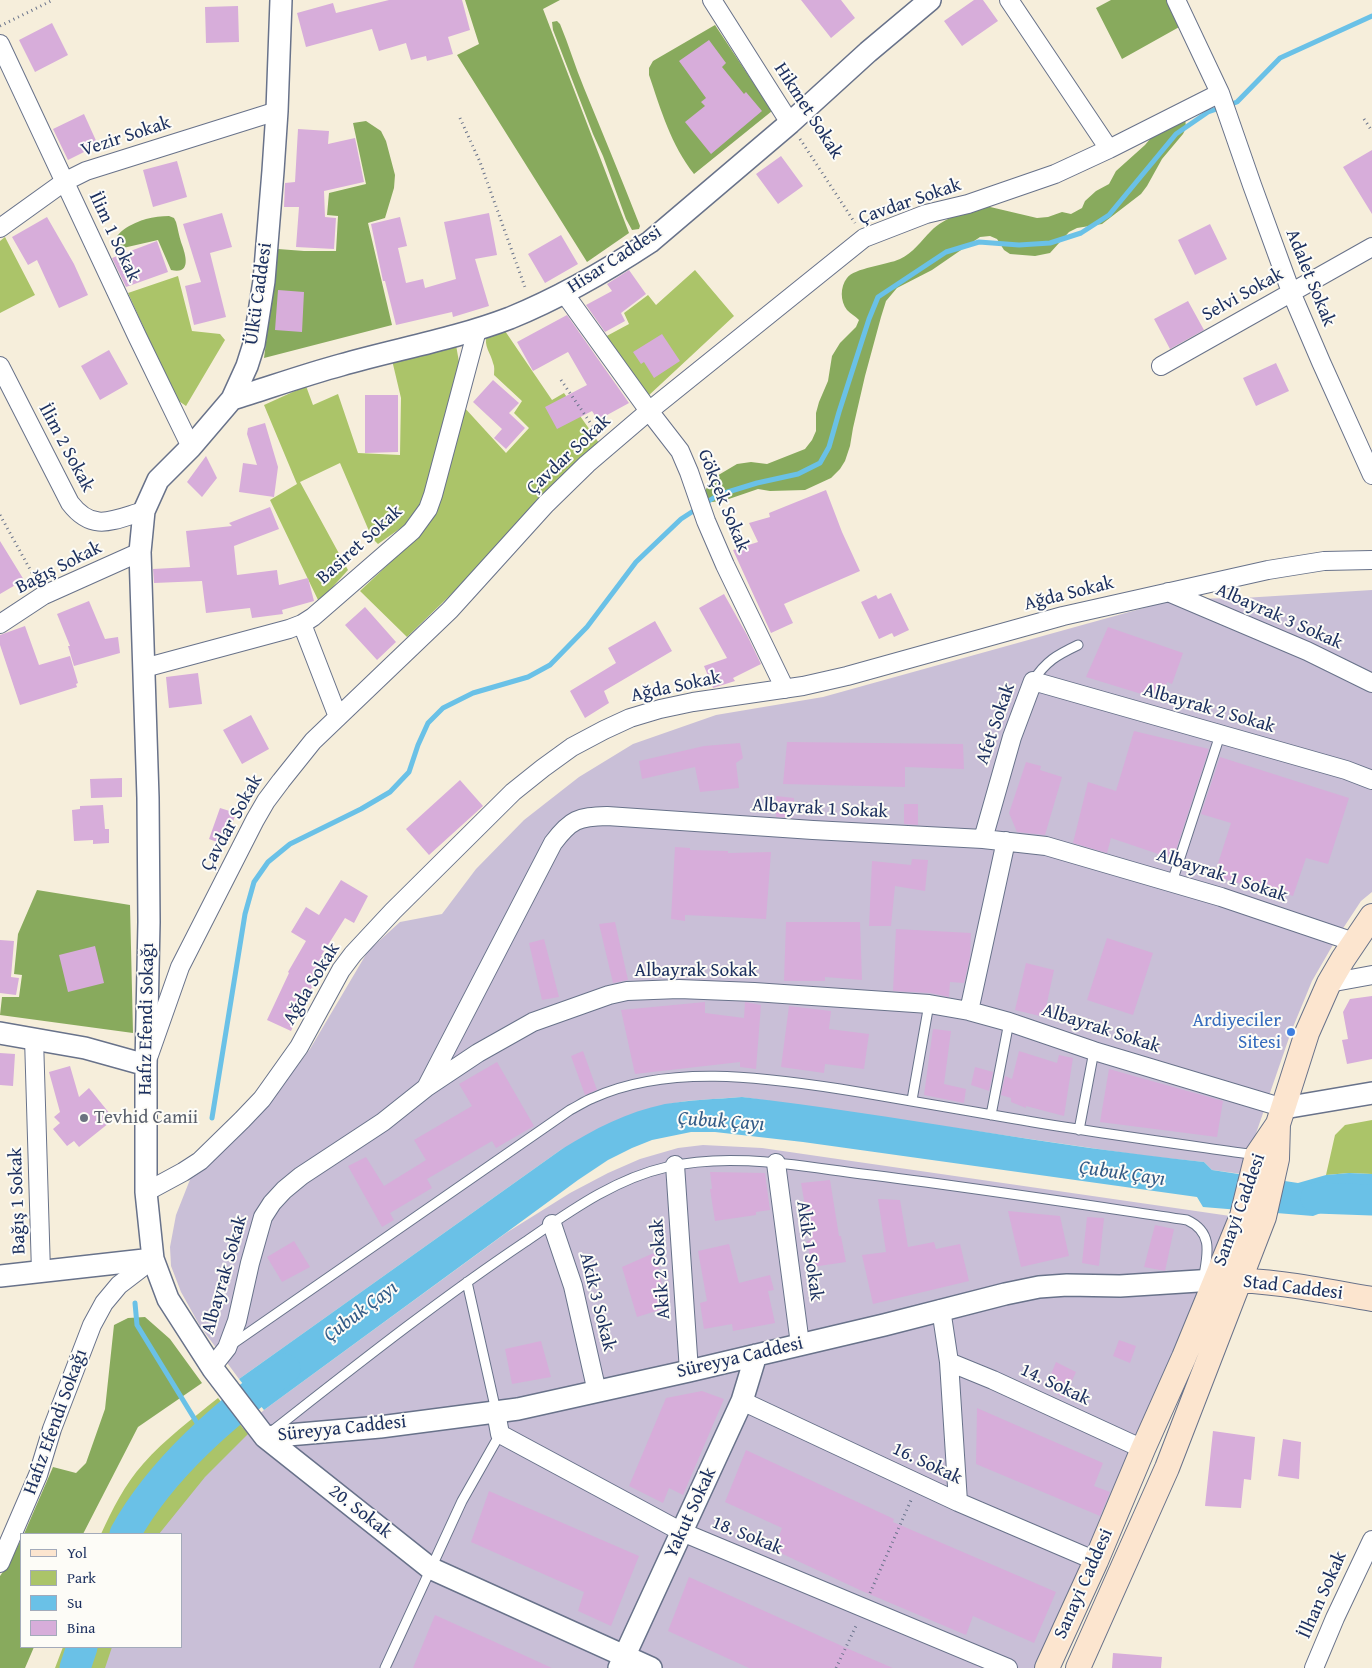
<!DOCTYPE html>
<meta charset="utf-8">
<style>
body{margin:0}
#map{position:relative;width:1372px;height:1668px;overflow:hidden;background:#f6eedb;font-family:"Gentium Book Plus",serif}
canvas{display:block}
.legend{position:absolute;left:20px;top:1533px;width:162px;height:115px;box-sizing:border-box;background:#fdfcf7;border:1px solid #a3aaba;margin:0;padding:6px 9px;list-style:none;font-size:15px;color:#1b2f5e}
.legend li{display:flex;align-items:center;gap:10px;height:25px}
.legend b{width:25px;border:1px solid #a3aaba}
</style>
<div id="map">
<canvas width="1372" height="1668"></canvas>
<ul class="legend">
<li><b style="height:6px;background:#fce5cf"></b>Yol</li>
<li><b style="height:14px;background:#abc469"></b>Park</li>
<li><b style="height:14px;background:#6ac1e7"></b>Su</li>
<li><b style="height:14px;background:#d7adda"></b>Bina</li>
</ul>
</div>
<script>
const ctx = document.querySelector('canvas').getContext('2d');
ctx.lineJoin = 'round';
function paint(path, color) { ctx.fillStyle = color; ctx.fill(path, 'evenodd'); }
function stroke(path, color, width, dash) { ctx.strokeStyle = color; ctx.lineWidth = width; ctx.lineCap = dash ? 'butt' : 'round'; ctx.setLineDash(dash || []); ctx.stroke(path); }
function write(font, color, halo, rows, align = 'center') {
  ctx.font = font + ' "Gentium Book Plus",serif'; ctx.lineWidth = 4; ctx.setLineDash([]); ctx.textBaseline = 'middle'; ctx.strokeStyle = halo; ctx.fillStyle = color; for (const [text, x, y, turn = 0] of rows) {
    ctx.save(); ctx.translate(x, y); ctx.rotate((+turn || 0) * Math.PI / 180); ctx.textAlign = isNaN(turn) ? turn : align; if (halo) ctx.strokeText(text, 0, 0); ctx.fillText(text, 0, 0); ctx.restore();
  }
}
const industrial = new Path2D(`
 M1372,590V892L1361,901L1338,936L1312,981L1291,1032L1242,1174L1212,1170L1204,1162L1146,1156L742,1097L686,1101L664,1105L562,1149L239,1379L200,1326L181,1292L171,1266L170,1247L176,1215L191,1177L279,1090L310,1049L368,951L400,922L442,914L476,869L524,820L579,777L633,744L716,715L823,697L1176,599L1243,598Z
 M703,1145L762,1148L1237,1217L1037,1668H95L103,1647H181V1534H149L206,1462L264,1410L506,1233L570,1193L608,1173L640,1159L678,1148Z`);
const green = new Path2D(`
 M5,237L35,295L0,313V241Z
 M695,270L734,316L647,397L603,338L629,324L624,313L648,295L656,305Z
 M178,276L192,331L220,334L225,340L186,406L176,399L128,293Z
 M503,328L552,400L564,393L599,443L552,487L514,526L471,575L407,637L360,591L412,542L463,406L506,453L529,428L514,413L522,401L494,375C494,371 495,367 493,363C491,353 483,346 487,335Z
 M456,345L459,362L425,493L417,512L408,523L378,544L372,538L340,463L300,482L348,570L319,602L270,500L297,484L264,405L306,386L313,405L338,394L358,453L400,455L401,398L392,360Z
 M1372,1120V1174L1349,1173L1326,1175L1335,1135L1345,1125Z
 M218,1398L248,1434L205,1477L159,1534H101C112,1510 125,1484 143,1464C165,1439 192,1419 218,1398Z
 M63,1647H112L105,1668H55Z`);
const forest = new Path2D(`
 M465,0H560L543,9L629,233L587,262L457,55L479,44Z
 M1111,0H1167L1181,26L1122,59L1096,8Z
 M557,21L560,24C569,45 575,67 584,88C603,134 622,180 640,226L639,229L632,230L626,219L603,156L593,134L553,30L552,22Z
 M715,25L772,111L694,174C671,145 661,110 649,75V68L653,61Z
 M1185,117L1186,128L1183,134L1162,159L1147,186L1141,194L1102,224L1077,228L1069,232L1050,253L1035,256L1010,254L1004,250L997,239L990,236L980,237L932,270L897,288L886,301L881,317L865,376L853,428L850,446L845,461L840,469L831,478L805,490L770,491L758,489L723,501L712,502L704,494L710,480L737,464L751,462L767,464L805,449L812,440L816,431V413L819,402L828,381L832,356L840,343L856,327L859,320C855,316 851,314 847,310C840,301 840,287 847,278C854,268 887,265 900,259C913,253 921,241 931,231C944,218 969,209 986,206L1037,218L1048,217L1062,212L1071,214L1082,208L1085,201L1096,191L1109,184L1116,171L1145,145L1155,133Z
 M366,121L381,131L386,141L395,175L394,188L385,218L368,223L392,325L264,358L278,249L304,251H336L338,216L327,215L329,193L366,184L353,123Z
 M169,216L174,218L176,222C178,229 179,236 181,242C185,253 193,275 171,270L158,240L123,248H119C106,235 135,222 146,219C153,217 162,216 169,216Z
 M37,890L130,905L133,1033L0,1015L2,997H19L22,975L14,974L18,934Z
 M145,1317L170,1339L202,1383L138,1427L83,1534H24L53,1467L76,1473L86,1463L105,1409L114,1325L128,1318Z
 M21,1540V1647H34L25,1668H0V1576L9,1563Z`);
const water = new Path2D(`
 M742,1097C897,1115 1049,1146 1204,1162L1212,1170L1298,1183L1326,1175L1349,1173L1372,1174V1196L1331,1209L1313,1216L1203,1207L1197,1197L803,1142L715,1132H691L652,1140L632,1148L608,1160L578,1180L264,1410L239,1379L562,1149C594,1129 627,1112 665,1104C690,1100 716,1099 742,1097Z`);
const stream = new Path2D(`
 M212,1118L245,914L254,882L268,862L290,844L361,809L390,792L409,772L418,745L428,723L443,708L473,693L528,677L550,665L587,627L636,562L681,519L718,495L757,483L798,474L820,463L829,447L839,412L869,319L878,297L946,252L979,242L1019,245L1050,243L1081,233L1109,215L1176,134L1208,112L1237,102L1280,58L1372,16
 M135,1303L137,1325L205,1436`);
const river = new Path2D(`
 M1316,1198L1372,1200
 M125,1534C162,1467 225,1415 285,1369
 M75,1668L82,1647`);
const building = new Path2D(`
 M389,0H462L470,30L448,37L453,54L427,61L426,56L411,60L406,43L379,51L372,29L306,47L297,13L333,3L336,13Z
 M801,0H841L855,18L831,38Z
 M974,0H983L998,21L962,46L944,21Z
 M238,6L239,42L206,43L205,7Z
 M52,23L68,55L35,72L19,40Z
 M709,40L726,63L722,67L744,94L746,92L762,111L711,154L685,122L705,106L701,102L706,98L679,61Z
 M84,114L98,145L68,160L53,129Z
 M298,129L329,131L328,144L355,138L364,182L324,191L325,217L336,218L334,249L296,247L299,207H284L285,183L295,182Z
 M1372,150V214L1343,167Z
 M781,156L803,186L778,204L756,174Z
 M177,161L187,197L153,207L143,170Z
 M222,213L232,247L210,253L226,317L194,325L185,286L201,282L183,224Z
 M489,213L497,255L475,259L489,306L453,317L452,312L396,325L385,281H383L371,224L400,217L407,246L398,248L406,283L423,279L425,288L456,279L444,222Z
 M47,217L74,264L88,295L59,308L37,260L28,265L12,237Z
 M1210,224L1227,259L1195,275L1178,240Z
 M561,235L578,264L545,283L528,254Z
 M157,241L168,272L126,287L112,258Z
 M629,270L646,294L621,313L625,321L605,332L586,305L612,291L607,284Z
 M278,290L304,292L302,332L275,330Z
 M1188,301L1204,330L1170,349L1154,319Z
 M567,315L629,403L598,420L592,411L557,429L545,407L587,385L568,352L533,371L517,342Z
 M662,334L680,361L654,378L644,362L641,364L633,352Z
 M109,350L128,384L100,400L81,366Z
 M1276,363L1289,391L1256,406L1243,378Z
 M493,380L519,403L509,413L525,428L506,449L494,438L502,429L473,402Z
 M365,395H398V452L365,453Z
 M265,423L278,467L274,497L239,492L243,463L257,465L247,434L248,428Z
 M206,456L217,478L202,497L187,482Z
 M826,490L842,532L860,571L784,604L793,623L771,633L733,550L758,542L749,523L770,517L769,513Z
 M270,507L279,529L234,546L237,575L277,570L279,585L308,578L314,601L282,610L283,614L252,618L250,608L206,613L202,581L154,583L153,569L190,567L186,531L232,526L229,523Z
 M0,541L24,580L0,594Z
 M891,593L909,630L894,637L892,633L879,639L861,602L876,595L878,599Z
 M724,594L747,635L761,664L733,678L735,681L713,688L704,666L727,658L699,608Z
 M89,601L105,639L118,637L120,653L74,666L68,646H70L57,614Z
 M365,607L396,642L377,660L345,625Z
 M655,621L672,651L604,691L609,703L585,718L570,691L616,663L608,648Z
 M25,626L39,665L70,656L78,683L76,684L77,687L20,705L0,645V635Z
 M1108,627L1183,653L1172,684L1167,682L1161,700L1086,677Z
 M198,673L202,704L169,708L166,677Z
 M251,715L269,749L242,764L223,730Z
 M1134,731L1209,749L1173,859L1111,838L1107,853L1073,843L1088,782L1116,791Z
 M787,742L963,744L964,769L905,767V787L783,784Z
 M740,743L743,758L736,763L739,788L700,792L695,767L642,779L639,761L704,746Z
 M1220,757L1349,798L1328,864L1306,858L1293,896L1243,880L1242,884L1214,876L1231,823L1201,814Z
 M1026,762L1041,766L1040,770L1062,777L1045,835L1017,832L1009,813Z
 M122,778V797L91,798L90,779Z
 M460,780L483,806L429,855L406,829Z
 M776,796L794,798L793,818L776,817Z
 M904,804H918V825L904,824Z
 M103,805L105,829H109V843L93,844V840L74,841L72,810L80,809V806Z
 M220,808L236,813L225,845L209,839Z
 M675,847L690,848V850L728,851V853L771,852L766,919L685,915V921L671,919Z
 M912,859L928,860L925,891L895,886L891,926H869L872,861L911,865Z
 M341,880L368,896L354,923L345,918L321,956L330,961L314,988L312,987L291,1031L267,1020L289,973L288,972L306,941L291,932L306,907L319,915Z
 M615,922L628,980L613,983L599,924Z
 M786,922H860L862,980L825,977V981H784Z
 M896,929L971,933L970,957L964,983L950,982L949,997L930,993L893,991Z
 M1107,938L1153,953L1133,1015L1087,1000Z
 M544,939L559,997L542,1000L529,943Z
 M0,940L14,941L11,977L19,978L16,995L0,993Z
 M95,946L104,983L68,992L59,955Z
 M1026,963L1054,970L1044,1017L1015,1010Z
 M1372,996V1059L1347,1064L1342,1040L1348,1039L1343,1012L1350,999Z
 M705,1002V1013L744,1018L745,1002L761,1005L756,1069L740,1067V1062L635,1074L621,1010Z
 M789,1006L831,1011L829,1029L869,1034L864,1069L825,1064L824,1073L781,1067Z
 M933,1029L951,1031L944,1084L966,1089L964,1103L924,1095Z
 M583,1051L597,1090L585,1095L571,1056Z
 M1019,1051L1057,1063L1059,1055L1073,1058L1064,1116L1026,1106V1108L1011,1102V1098L1001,1095L1005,1076L1012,1079Z
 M0,1053L15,1054L13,1086L0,1085Z
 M497,1062L534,1126L496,1148L492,1141L427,1179L432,1188L390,1213L394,1220L382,1227L348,1166L366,1157L384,1186L426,1160L414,1140L472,1106L459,1084Z
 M70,1066L79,1097L89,1088L114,1119L79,1147L74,1141L67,1146L53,1129L60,1123L54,1117L60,1112L49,1072Z
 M975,1067L993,1072L989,1091L971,1085Z
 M1109,1069L1223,1101L1217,1137L1100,1122Z
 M710,1172L765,1173L770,1210L756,1212V1215L715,1221L710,1189H712Z
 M830,1180L839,1236H841L846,1262L812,1267L807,1241L811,1240L801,1183Z
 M878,1199L900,1200L908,1247L934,1242L936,1249L960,1244L969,1281L873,1304L862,1255L886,1252Z
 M1008,1211L1060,1216L1069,1256L1021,1267Z
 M1087,1217L1104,1218L1099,1266L1082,1263Z
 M1155,1225L1174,1229L1165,1271L1144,1267Z
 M294,1241L310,1267L282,1282L267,1257Z
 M729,1244L739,1283L770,1275L774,1290L768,1291L775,1323L733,1331L732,1324L704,1329L700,1303L707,1301L698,1251Z
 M656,1252L666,1308L637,1317L622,1267Z
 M1119,1340L1136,1346L1130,1363L1113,1356Z
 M541,1341L551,1377L512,1384L505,1349Z
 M1056,1362L1076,1372L1064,1398L1046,1387Z
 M702,1391L724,1399L683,1495L669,1488L663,1503L629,1486L666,1398Z
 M977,1408L1103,1463L1094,1486L1110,1492L1100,1516L976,1464Z
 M1213,1431L1255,1437L1251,1480L1244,1479L1241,1508L1205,1506Z
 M1283,1439L1301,1442L1299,1479L1278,1476Z
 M746,1450L894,1519L893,1522L1056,1592L1034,1643L973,1616L966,1635L862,1591L774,1550L782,1528L725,1502Z
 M489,1491L639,1556L611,1626L578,1611L584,1592L471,1542Z
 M689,1577L851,1650L893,1668H749L718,1654L668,1631Z
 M435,1615L495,1642L552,1668H413Z
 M1113,1653L1162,1657L1161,1668H1112Z`);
const path = new Path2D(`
 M0,26L53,0
 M460,118L480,162L526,290
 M1364,119L1372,131
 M800,139L855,223
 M561,380L598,434
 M0,515L37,582
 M870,1593L912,1498
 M836,1668L857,1624`);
const service = new Path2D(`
 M1033,681C1046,661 1057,655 1078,645
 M1172,882L1220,735
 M912,1100L929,1004
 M991,1115L1009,1022
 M1079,1130L1094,1051
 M467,1282L496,1411
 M231,1345L570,1110C578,1106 585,1101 593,1098C667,1064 762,1077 840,1089C895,1098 950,1108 1004,1117C1088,1132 1172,1143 1256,1155
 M271,1432C354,1367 437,1301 525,1242C569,1212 614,1179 667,1167C731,1152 798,1166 862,1174C971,1187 1079,1204 1187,1220C1215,1233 1207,1256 1203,1281
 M385,1668L462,1501L500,1434`);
const minor = new Path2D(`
 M712,0L790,123
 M1009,0L1109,149
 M1176,0L1220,93L1252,185L1291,292L1321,362L1372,475
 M0,44L137,336L191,447
 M0,228L64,182L86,171L277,111
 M564,293L649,411L680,451L689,472L706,521L725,565L785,689
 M0,366L70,503C93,533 113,520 144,511
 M1161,366L1372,247
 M1168,592L1307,651L1372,683
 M0,624L44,595L140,552
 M302,624L338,717
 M144,668L289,629L302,624L313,617L412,531L428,509L433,495L477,330
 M983,839L1012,737L1033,681L1346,770L1372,780
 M1329,983L1372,975
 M969,1011L1006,841
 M34,1038L41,1272
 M149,1055L180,967L255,820L266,801L281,781L313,741L450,610L546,504L587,464L649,411L864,238L926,214L968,204L1055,174L1109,149L1220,93
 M427,1086L553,843C571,819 578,817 607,816L813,830L983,839L1046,846L1221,897L1354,942
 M776,1163L800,1344
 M675,1165L689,1371
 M146,1192L183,1172L200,1161L242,1120L262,1099L299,1047L341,970L353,954L393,911L513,792L543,768L572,747L604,730L630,718L660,709L693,702L803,686L847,676L1063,616L1268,570L1324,561L1372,560
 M552,1224L573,1286L597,1392
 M941,1309L949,1362L958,1502
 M949,1362L993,1380L1143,1449
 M212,1367L227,1348L237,1321L250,1263L263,1217L272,1203L284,1190L301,1176L383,1122L427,1087L478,1053L533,1022L609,995L627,991L679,989L754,992L929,1004L969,1011L1009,1022L1094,1051L1284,1108
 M742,1401L958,1502L1096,1561
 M496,1412L500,1434L682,1532L1008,1668
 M0,1563L38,1475L52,1429L92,1325L104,1303L119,1285L153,1259
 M1314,1668L1335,1618L1372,1540`);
const tertiary = new Path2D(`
 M281,0L277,111L273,171L264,281L254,344L247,366L232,399L191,447L158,480L144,511L140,552L148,798L149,922L146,1065V1192L153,1259L168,1299L213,1369L265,1437L430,1568L651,1668
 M232,399C268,388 304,375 341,365C397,349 455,339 510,318C559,298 606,271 650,242L790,123L868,52L930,0
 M0,1033L85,1048L146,1065
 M1284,1108L1372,1093
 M0,1276L153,1259
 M265,1437L380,1427L518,1409L689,1371L884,1325L1005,1294L1039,1287L1067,1285L1120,1286L1214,1280
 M619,1668L742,1401L756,1355`);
const secondary = new Path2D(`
 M1225,1280C1274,1280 1324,1291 1372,1299
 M1047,1668L1096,1561L1143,1449L1184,1357L1242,1216L1257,1155L1278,1124L1307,1033L1329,983L1343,959L1372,916
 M1078,1668L1167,1468L1264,1217L1277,1159L1278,1124`);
const markers = [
 [1291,1032,5,"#3f7fe0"],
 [84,1118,5,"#6b7280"]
];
const streetNames = [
 ["Hikmet Sokak",808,111,57],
 ["Vezir Sokak",126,137,-18],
 ["Çavdar Sokak",910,202,-19],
 ["İlim 1 Sokak",114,237,65],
 ["Hisar Caddesi",615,260,-33],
 ["Adalet Sokak",1310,278,68],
 ["Ülkü Caddesi",259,294,-82],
 ["Selvi Sokak",1243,295,-29],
 ["İlim 2 Sokak",66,448,62],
 ["Çavdar Sokak",569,455,-43],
 ["Gökçek Sokak",723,501,68],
 ["Basiret Sokak",360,545,-42],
 ["Bağış Sokak",59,568,-27],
 ["Ağda Sokak",1069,594,-14],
 ["Albayrak 3 Sokak",1279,617,24],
 ["Ağda Sokak",676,687,-12],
 ["Albayrak 2 Sokak",1209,709,16],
 ["Afet Sokak",996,724,-71],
 ["Albayrak 1 Sokak",820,809,3],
 ["Çavdar Sokak",232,823,-61],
 ["Albayrak 1 Sokak",1222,876,18],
 ["Albayrak Sokak",696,971],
 ["Ağda Sokak",312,984,-59],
 ["Hafız Efendi Sokağı",147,1019,-89],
 ["Albayrak Sokak",1101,1029,18],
 ["Bağış 1 Sokak",18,1201,-92],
 ["Sanayi Caddesi",1240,1210,-70],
 ["Akik 1 Sokak",809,1251,82],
 ["Akik 2 Sokak",661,1269,-94],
 ["Albayrak Sokak",225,1275,-74],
 ["Stad Caddesi",1293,1288,7],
 ["Akik 3 Sokak",597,1302,76],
 ["Süreyya Caddesi",740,1358,-13],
 ["14. Sokak",1055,1385,25],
 ["Hafız Efendi Sokağı",56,1422,-70],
 ["Süreyya Caddesi",342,1429,-6],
 ["16. Sokak",927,1464,25],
 ["20. Sokak",360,1512,38],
 ["Yakut Sokak",691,1513,-65],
 ["18. Sokak",747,1536,22],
 ["Sanayi Caddesi",1084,1584,-66],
 ["İlhan Sokak",1323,1595,-66]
];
const shopNames = [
 ["Ardiyeciler",1281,1021],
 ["Sitesi",1281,1043]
];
const worshipNames = [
 ["Tevhid Camii",94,1118]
];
const waterNames = [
 ["Çubuk Çayı",721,1122,4],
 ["Çubuk Çayı",1122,1174,8],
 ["Çubuk Çayı",361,1312,-37]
];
paint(industrial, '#c9bfd7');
paint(green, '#abc469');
paint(forest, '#88aa5d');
paint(water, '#6ac1e7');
stroke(stream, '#6ac1e7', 5);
stroke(river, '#6ac1e7', 31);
paint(building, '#d7adda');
stroke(service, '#68728a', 11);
stroke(minor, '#68728a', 20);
stroke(tertiary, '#68728a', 24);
stroke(secondary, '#68728a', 26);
stroke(path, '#68728a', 3, [1, 4]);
stroke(service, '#fff', 9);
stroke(minor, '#fff', 18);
stroke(tertiary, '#fff', 21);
stroke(secondary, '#fce5cf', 24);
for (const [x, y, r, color] of markers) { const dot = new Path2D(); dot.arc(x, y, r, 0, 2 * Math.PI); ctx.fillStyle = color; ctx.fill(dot); stroke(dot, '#fdfcf7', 2); }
write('19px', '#1b2f5e', '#fdfcf7', streetNames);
write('19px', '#366cbe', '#fdfcf7', shopNames, 'right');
write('19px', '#5b616d', '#fdfcf7', worshipNames, 'left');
write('italic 20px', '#335b87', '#fdfcf7', waterNames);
</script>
